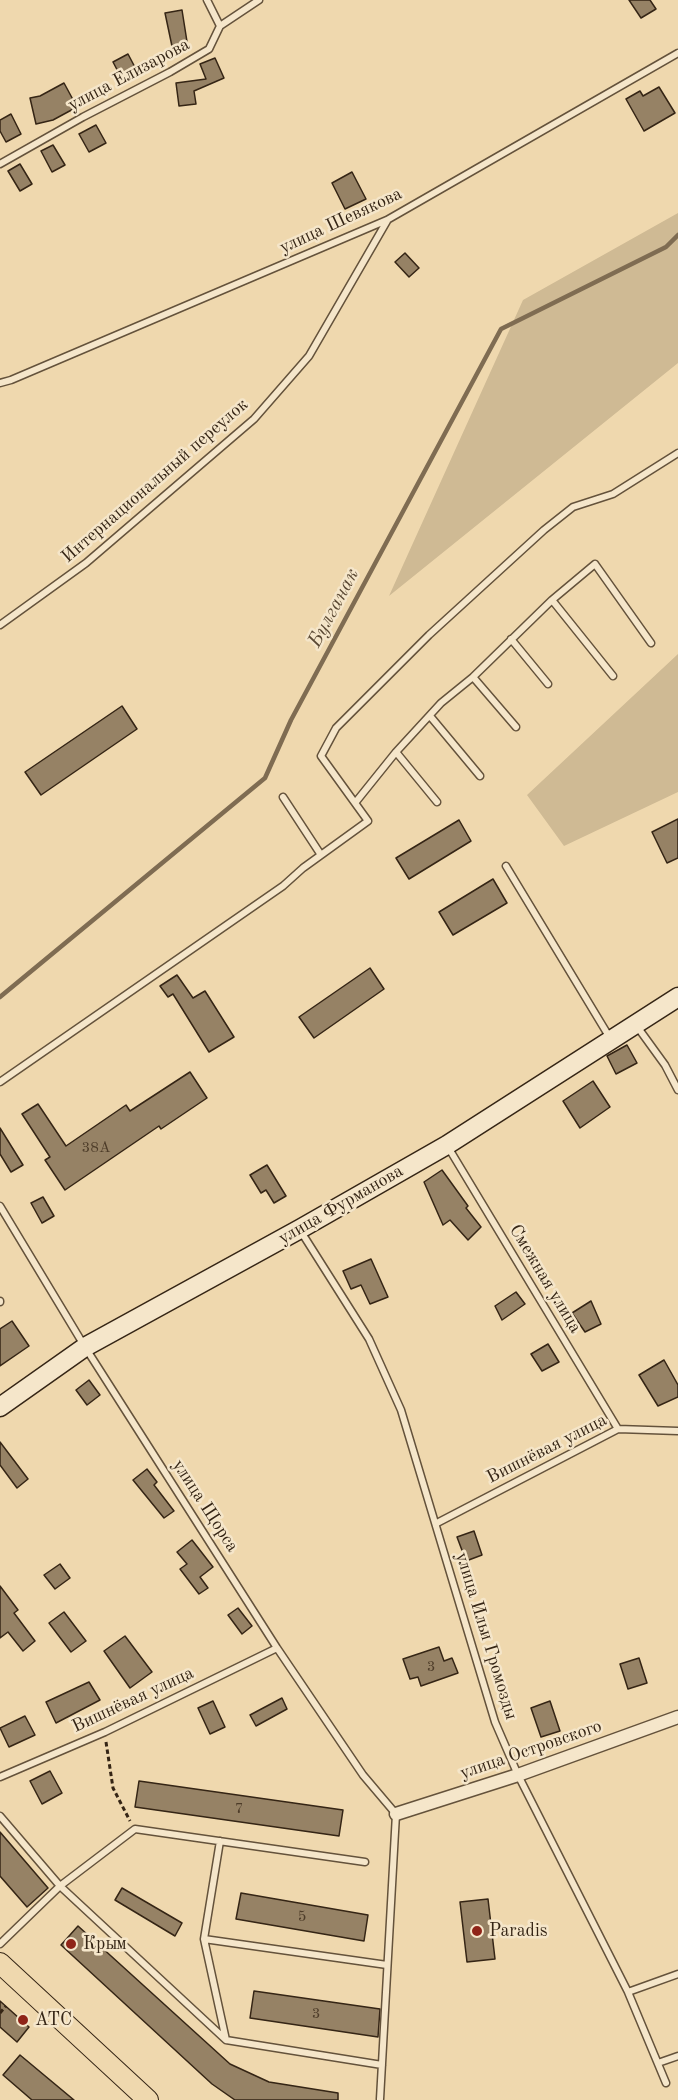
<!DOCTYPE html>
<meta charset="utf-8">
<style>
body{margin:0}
canvas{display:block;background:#efd8ae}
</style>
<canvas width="678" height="2100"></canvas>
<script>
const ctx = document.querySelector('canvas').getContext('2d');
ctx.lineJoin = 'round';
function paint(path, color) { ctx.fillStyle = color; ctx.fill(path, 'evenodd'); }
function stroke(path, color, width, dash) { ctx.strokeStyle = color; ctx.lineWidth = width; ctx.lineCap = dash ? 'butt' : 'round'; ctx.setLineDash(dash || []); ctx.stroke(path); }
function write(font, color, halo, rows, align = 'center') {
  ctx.font = font + ' "Old Standard TT",serif'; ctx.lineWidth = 5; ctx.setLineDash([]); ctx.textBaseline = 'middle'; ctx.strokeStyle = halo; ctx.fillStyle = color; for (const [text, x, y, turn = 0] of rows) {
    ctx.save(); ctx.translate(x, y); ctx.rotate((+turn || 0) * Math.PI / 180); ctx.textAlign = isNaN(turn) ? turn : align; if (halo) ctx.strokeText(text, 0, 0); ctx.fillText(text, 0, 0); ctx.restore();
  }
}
const green = new Path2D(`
 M678,213V363L389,596L523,300Z
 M678,654V792L564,846L527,795Z`);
const stream = new Path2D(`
 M0,997L265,778L291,720L501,329L666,247L678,235`);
const building = new Path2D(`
 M629,0H650L656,9L641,18Z
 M182,10L188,48L173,51L165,13Z
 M128,54L138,73L123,81L113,62Z
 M215,58L224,78L194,91L196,104L179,106L176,83L206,79L200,64Z
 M64,83L77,107L53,120L36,124L30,98L40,96Z
 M659,87L675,113L644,131L626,99L640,91L643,96Z
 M11,114L21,134L6,142L0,131V120Z
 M96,125L106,143L89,152L79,134Z
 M53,145L65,165L52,172L41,151Z
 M20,164L32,184L20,191L8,171Z
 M352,172L366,199L345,209L332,183Z
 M405,253L419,268L409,277L395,262Z
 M122,706L137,729L41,795L25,772Z
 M678,819V858L667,863L652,832Z
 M459,820L471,841L409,879L396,858Z
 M493,879L507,903L453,935L439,912Z
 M370,968L384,989L314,1038L299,1017Z
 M177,975L193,998L205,991L234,1037L209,1052L173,994L168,997L160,986Z
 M627,1045L637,1063L616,1074L607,1056Z
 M190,1072L207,1098L161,1129L159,1126L65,1190L45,1160L50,1157L22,1114L38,1104L66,1146L126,1105L130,1111Z
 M593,1081L610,1107L580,1128L563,1101Z
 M0,1128L23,1165L11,1172L0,1154Z
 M267,1165L286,1196L274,1203L266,1190L261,1193L250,1175Z
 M442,1170L468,1206L466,1208L481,1227L468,1240L450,1220L443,1225L424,1182Z
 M43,1197L54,1216L42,1223L31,1203Z
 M371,1259L388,1297L370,1304L361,1285L351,1289L343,1271Z
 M516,1292L525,1304L502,1320L495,1306Z
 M591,1301L601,1324L585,1332L572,1313Z
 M12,1321L29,1346L0,1366V1329Z
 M548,1344L559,1362L542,1371L531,1354Z
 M664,1360L678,1385V1397L658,1406L639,1375Z
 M89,1380L100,1395L87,1405L76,1390Z
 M0,1442L28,1479L17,1488L0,1465Z
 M147,1469L157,1482L154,1485L174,1511L164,1518L133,1480Z
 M474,1531L482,1555L466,1561L457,1537Z
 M192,1540L213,1567L200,1577L208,1588L199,1594L180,1569L187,1564L177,1552Z
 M60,1564L70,1578L55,1589L44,1575Z
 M0,1586L18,1610L14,1613L35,1641L23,1651L8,1632L0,1638Z
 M238,1608L252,1626L242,1634L228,1615Z
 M64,1612L86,1641L71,1652L49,1623Z
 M125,1636L152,1672L130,1688L104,1651Z
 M439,1647L444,1661L452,1658L458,1673L421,1686L418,1677L410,1679L403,1659Z
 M639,1658L647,1683L628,1689L620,1664Z
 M89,1682L100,1700L56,1723L46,1702Z
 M282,1698L287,1709L256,1726L250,1715Z
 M213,1701L225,1727L210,1734L198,1708Z
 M550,1701L560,1731L541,1737L531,1708Z
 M25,1716L35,1735L9,1747L0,1728Z
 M50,1771L62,1793L42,1804L30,1781Z
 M139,1781L343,1810L339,1836L135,1807Z
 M0,1832L48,1888L27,1907L0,1876Z
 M122,1888L182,1923L175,1936L115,1900Z
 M241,1893L368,1915L364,1941L236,1919Z
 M488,1899L495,1959L467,1962L460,1902Z
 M78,1926L230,2064L269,2082L338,2093V2100H235L212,2084L61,1945Z
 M254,1991L380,2009L378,2037L250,2018Z
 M0,2001L29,2027L17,2042L0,2027Z
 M20,2055L74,2100H32L3,2075Z`);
const path = new Path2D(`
 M106,1742L113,1788L130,1821
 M0,2013L6,2006`);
const lane = new Path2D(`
 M207,0L220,26
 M0,164L83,117L170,72L209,49L220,26L259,0
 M0,383L11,380L387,220L678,53
 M552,600L613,676
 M0,625L86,563L254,419L309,356L387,221
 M511,639L548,684
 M473,677L516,727
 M430,716L480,776
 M396,752L437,802
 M283,797L321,855
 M355,803L396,752L441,703L473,677L552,600L595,564L651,643
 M506,866L610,1038
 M636,1025L665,1065L678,1090
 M0,1082L283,886L303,868L368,821L321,756L336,728L429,635L544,530L573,507L613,494L678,453
 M448,1147L618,1429
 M0,1206L85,1347L277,1648L363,1775L396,1814L380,2099
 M300,1230L369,1339L401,1410L495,1722L518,1775L628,1992L666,2083
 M0,1301V1302
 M437,1523L618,1429L678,1431
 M0,1777L105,1732L277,1648
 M0,1816L60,1886L0,1944
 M220,1841L204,1939L387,1965
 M204,1939L226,2040L382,2065
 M628,1992L678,1974
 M226,2040L60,1886L135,1829L365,1862
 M658,2063L678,2056`);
const street = new Path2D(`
 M396,1814L518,1775L678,1717`);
const secondary = new Path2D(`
 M0,1407L85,1347L300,1229L447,1145L678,997`);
const primary = new Path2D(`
 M0,1963L148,2100`);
const markers = [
 [477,1931,6,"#8f2418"],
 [71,1944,6,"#8f2418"],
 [23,2020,6,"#8f2418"]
];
const numberNames = [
 ["38А",96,1148],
 ["3",431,1667],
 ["7",239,1809],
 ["5",302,1917],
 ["3",316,2014]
];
const streetNames = [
 ["улица Елизарова",129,75,-28],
 ["улица Шевякова",341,221,-25],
 ["Интернациональный переулок",155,481,-41],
 ["улица Фурманова",341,1205,-30],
 ["Смежная улица",545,1279,59],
 ["Вишнёвая улица",547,1449,-27],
 ["улица Щорса",205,1506,57],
 ["улица Ильи Громозды",486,1636,73],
 ["Вишнёвая улица",133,1700,-25],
 ["улица Островского",531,1750,-19]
];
const poiNames = [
 ["Paradis",489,1931],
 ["Крым",83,1944],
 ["АТС",35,2020]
];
const waterNames = [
 ["Булганак",334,608,-62]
];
paint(green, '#cfba94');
stroke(stream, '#7f6c52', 4.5);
paint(building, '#968265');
stroke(building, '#352515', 1.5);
stroke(lane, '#64523b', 9);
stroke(street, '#64523b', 15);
stroke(secondary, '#352515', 21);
stroke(primary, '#352515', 22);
stroke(path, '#352515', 3, [4.5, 3]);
stroke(lane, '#f5e6ca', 6);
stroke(street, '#f5e6ca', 12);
stroke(secondary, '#f5e6ca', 18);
stroke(primary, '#efd8ae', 20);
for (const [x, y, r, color] of markers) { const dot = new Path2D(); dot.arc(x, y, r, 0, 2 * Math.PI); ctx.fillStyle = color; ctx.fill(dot); stroke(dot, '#f5e6ca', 2); }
write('15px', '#4d3c29', null, numberNames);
write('18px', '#352515', '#f5e6ca', streetNames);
write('18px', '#352515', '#f5e6ca', poiNames, 'left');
write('italic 20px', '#5a4833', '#f5e6ca', waterNames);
</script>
